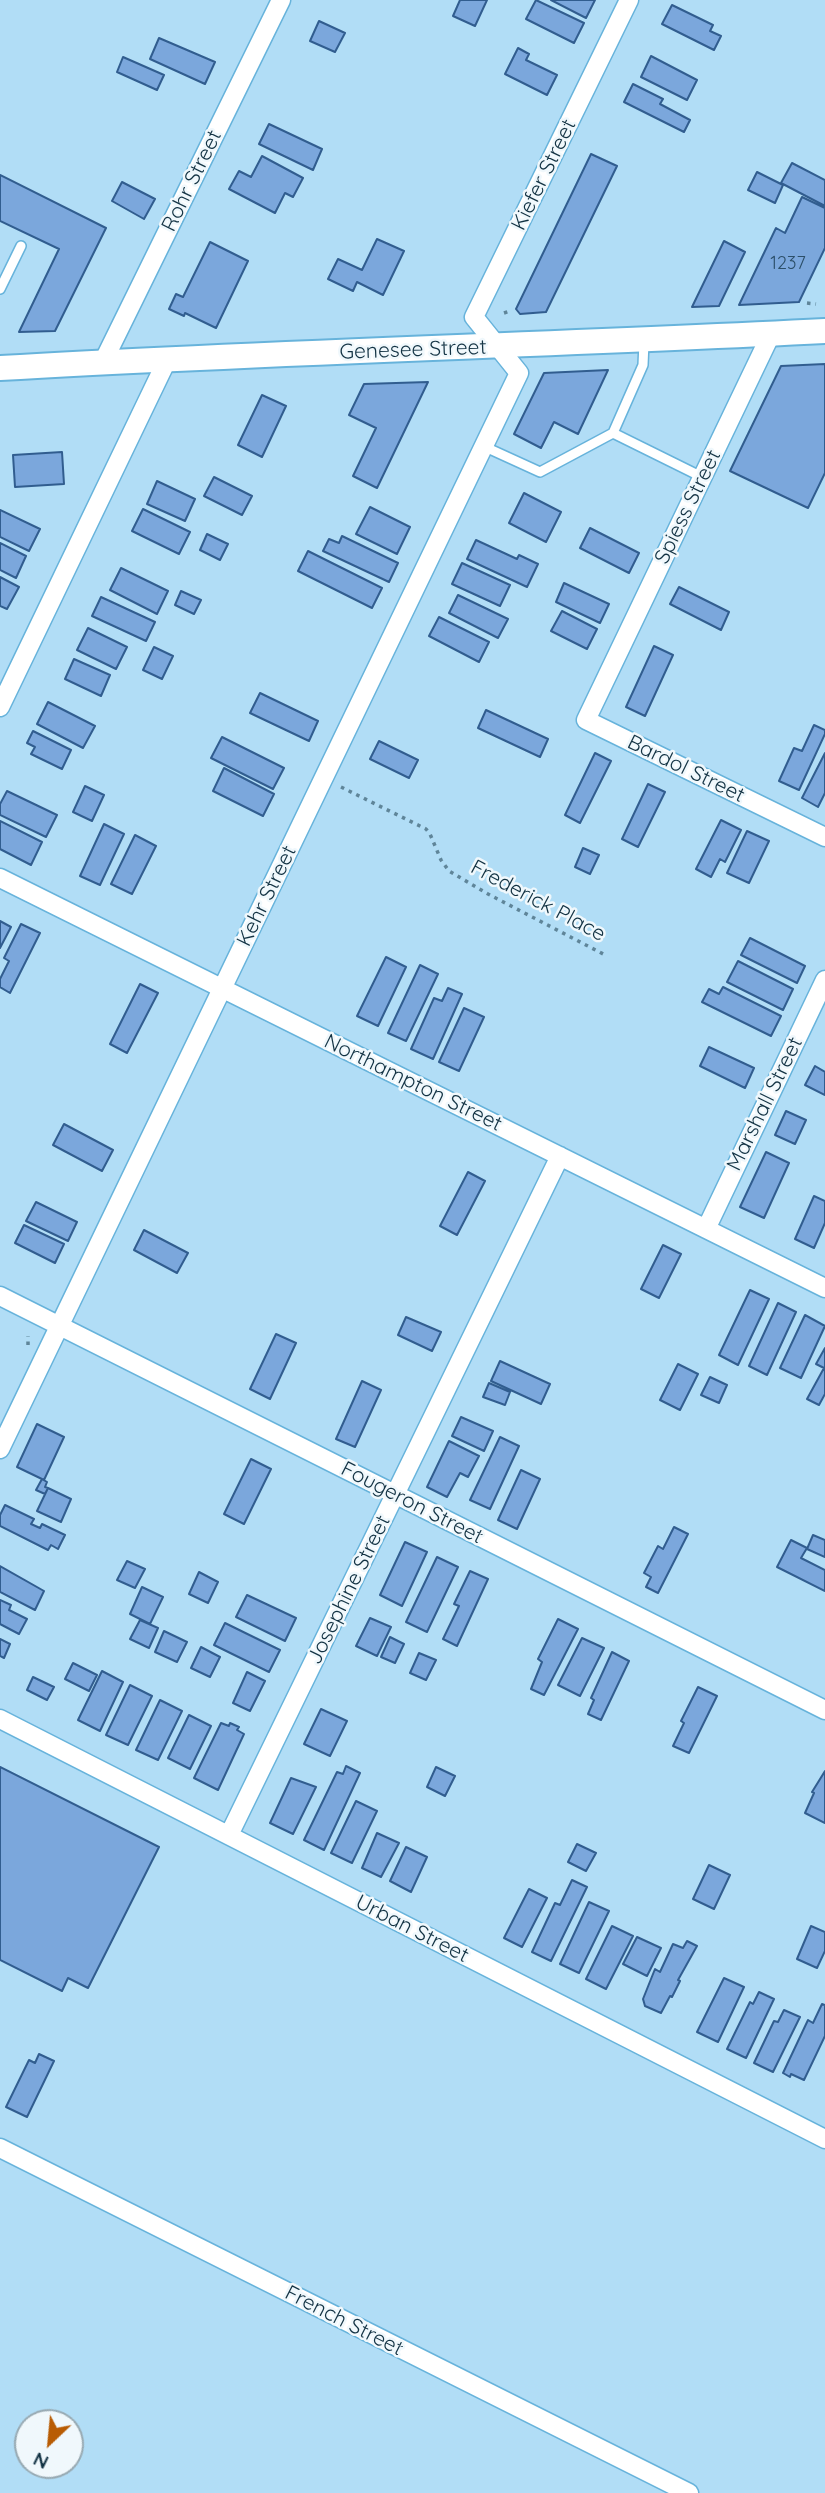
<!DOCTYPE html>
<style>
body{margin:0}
#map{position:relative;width:825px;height:2493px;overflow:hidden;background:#b1ddf6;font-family:Quicksand,sans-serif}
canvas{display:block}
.north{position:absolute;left:14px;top:2409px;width:70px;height:70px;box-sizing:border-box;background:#f0f8fc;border:2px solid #97a9b2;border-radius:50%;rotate:206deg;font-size:19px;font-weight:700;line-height:28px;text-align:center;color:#123243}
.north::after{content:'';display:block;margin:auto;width:24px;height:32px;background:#b85c04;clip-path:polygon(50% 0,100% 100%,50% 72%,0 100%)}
</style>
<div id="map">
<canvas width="825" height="2493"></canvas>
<div class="north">N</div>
</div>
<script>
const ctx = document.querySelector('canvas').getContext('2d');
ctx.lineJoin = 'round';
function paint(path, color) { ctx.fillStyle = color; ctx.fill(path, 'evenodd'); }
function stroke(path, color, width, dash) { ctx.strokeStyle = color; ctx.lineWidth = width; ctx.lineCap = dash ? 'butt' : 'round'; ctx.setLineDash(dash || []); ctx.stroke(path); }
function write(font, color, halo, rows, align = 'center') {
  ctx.font = font + ' Quicksand,sans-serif'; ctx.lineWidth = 5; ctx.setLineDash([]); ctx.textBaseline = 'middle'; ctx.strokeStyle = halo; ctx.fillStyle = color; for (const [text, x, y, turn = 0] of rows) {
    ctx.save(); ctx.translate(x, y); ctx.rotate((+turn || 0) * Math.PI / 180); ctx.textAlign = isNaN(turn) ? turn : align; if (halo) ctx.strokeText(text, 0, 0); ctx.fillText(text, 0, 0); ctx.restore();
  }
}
const building = new Path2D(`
 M460,0H487L475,26L453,16Z
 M536,0L584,23L574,43L526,19Z
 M551,0H595L586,18Z
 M672,5L713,25L710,31L721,36L714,50L662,24Z
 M319,21L345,33L335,52L310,41Z
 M159,38L215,62L205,84L150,59Z
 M518,48L529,54L526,60L557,75L547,95L505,74Z
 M651,56L697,80L687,100L641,77Z
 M123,57L164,75L157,90L117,72Z
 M633,84L663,99L660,104L690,120L684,132L624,102Z
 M269,124L322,149L313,170L259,144Z
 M591,154L617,166L546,312L520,314L516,309Z
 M262,156L303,178L293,197L285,193L275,213L229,189L239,171L251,177Z
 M792,163L825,180V206L781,183Z
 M757,172L783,185L775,203L748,190Z
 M0,175L106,228L55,331L19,332L59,249L0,221Z
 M122,182L155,199L144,219L112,201Z
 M802,197L825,208V248L799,302L739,305L776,228L785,233Z
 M377,239L404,251L383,295L357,282L353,291L328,279L338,259L362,270Z
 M724,241L745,252L719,306L692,307Z
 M210,242L248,261L216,328L185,313L184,316L169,309L176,294L183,297Z
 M825,364V473L808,508L730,471L781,366Z
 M608,370L578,434L554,422L541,448L514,434L544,373Z
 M428,382L377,488L353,476L376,428L349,415L364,384Z
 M262,395L286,406L262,457L238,445Z
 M62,452L64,484L15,487L13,455Z
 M214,477L252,496L242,515L204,496Z
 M157,481L195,499L185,521L147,504Z
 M524,493L561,512L546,542L509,523Z
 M370,507L410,527L397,554L356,534Z
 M143,509L190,532L179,554L132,531Z
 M0,510L40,529L29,551L0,537Z
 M590,528L639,553L629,573L580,548Z
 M207,534L228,544L220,560L200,550Z
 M342,536L398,563L389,582L323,551L329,539L339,543Z
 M476,540L517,559L519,555L538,564L527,587L467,559Z
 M0,543L26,556L16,578L0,570Z
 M308,551L382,588L372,608L298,571Z
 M462,563L510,585L500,606L452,584Z
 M121,568L168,591L157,614L110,590Z
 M0,577L19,587L7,609L0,606Z
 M564,583L609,604L600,623L556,602Z
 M679,587L729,612L721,630L670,604Z
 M181,591L201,600L194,614L175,605Z
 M458,595L508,619L498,638L449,613Z
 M101,597L155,622L146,641L92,616Z
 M562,611L597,629L587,649L551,631Z
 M439,617L489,642L479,662L429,636Z
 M88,628L127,647L116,669L77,650Z
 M654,646L673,655L645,716L626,707Z
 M154,647L173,656L162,679L143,670Z
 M74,659L110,675L101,696L65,679Z
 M260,693L318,721L309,741L250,713Z
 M48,702L95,726L83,748L37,724Z
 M486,710L548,739L540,757L478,728Z
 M814,725L825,730V734L799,790L779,781L794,748L802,751Z
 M33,731L71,750L62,769L31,754L35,747L27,743Z
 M222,737L284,768L273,789L211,758Z
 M379,741L418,760L409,778L370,759Z
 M595,753L611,761L580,823L565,815Z
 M825,753V793L818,807L802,798Z
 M224,768L274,794L263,816L213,791Z
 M648,784L665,792L638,847L622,839Z
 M85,786L104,795L92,821L73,812Z
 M7,791L57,815L46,837L0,815V804Z
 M721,820L741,830L725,862L720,859L711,877L696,869Z
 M0,821L42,842L31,865L0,849Z
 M104,824L124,834L100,885L80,876Z
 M747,831L769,841L749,883L727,873Z
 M135,835L156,846L132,894L111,884Z
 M583,848L599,855L590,874L575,867Z
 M0,921L11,927L0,948Z
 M21,924L40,933L10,993L0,987V979L9,961L4,958Z
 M750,938L805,966L797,983L741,955Z
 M386,957L406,967L378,1026L357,1016Z
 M738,961L793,989L783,1010L727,982Z
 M420,965L438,974L406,1041L388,1033Z
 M140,984L158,993L127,1053L110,1044Z
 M723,987L781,1016L771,1036L702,1002L709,989L719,994Z
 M448,988L462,994L433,1059L411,1049L434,998L442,1001Z
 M464,1008L484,1017L459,1071L439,1062Z
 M709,1047L754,1068L745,1088L700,1066Z
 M815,1066L825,1072V1095L805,1085Z
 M786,1111L806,1120L795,1144L775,1135Z
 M64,1124L113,1150L102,1171L53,1145Z
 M766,1152L789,1163L764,1218L740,1207Z
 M468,1172L485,1181L457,1235L440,1226Z
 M814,1196L825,1201V1223L814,1248L795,1239Z
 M36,1202L77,1222L68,1241L26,1221Z
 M24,1225L64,1244L55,1263L15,1243Z
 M144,1230L188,1253L177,1273L134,1250Z
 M663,1245L681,1254L659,1298L641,1289Z
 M750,1290L769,1299L738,1365L719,1355Z
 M778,1303L796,1312L767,1375L749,1366Z
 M805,1315L825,1326L801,1378L780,1368Z
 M406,1317L441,1332L432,1351L398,1335Z
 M276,1334L296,1343L270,1399L250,1389Z
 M825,1348V1394L819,1405L807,1399L824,1368L816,1364Z
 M500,1361L550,1384L541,1404L491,1381Z
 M678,1364L698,1374L680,1410L660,1400Z
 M710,1377L727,1385L719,1403L701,1395Z
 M362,1381L381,1390L355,1447L336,1439Z
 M489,1383L510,1392L505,1405L483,1397Z
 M461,1417L493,1431L484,1451L452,1436Z
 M37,1424L64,1437L44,1480L17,1467Z
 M500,1437L519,1446L490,1509L470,1500Z
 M449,1441L479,1456L468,1477L460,1473L447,1497L427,1487Z
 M251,1459L271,1469L244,1524L224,1514Z
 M521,1470L540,1479L517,1529L498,1520Z
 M42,1479L47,1482L45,1487L48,1488L45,1494L36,1490Z
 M48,1488L71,1499L61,1522L37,1511Z
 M5,1505L34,1519L31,1524L40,1528L42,1524L65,1535L58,1549L51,1545L48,1550L0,1526V1515Z
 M674,1527L688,1534L658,1593L646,1587L651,1577L644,1573L658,1546L663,1549Z
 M813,1535L825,1540V1557L807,1549Z
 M791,1540L807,1548L801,1558L825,1570V1591L777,1567Z
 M405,1542L427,1552L402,1606L380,1595Z
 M437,1557L458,1567L427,1632L406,1622Z
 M127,1561L145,1569L135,1588L117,1580Z
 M0,1566L44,1591L35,1610L0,1592Z
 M470,1571L488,1579L457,1646L443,1639L459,1606L454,1604Z
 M199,1572L218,1582L208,1603L189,1594Z
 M142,1587L163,1597L150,1624L130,1614Z
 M247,1595L296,1618L285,1641L236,1617Z
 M0,1600L11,1605L9,1610L27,1619L19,1634L0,1624Z
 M370,1618L391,1627L377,1656L356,1646Z
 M558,1619L578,1629L544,1695L531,1689L542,1662L538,1659Z
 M140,1620L158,1628L149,1648L130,1639Z
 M225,1623L280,1650L269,1672L214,1645Z
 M164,1631L187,1642L177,1662L155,1652Z
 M390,1637L404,1644L395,1663L381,1657Z
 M582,1638L604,1648L580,1696L558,1685Z
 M0,1639L10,1644L4,1658L0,1656Z
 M201,1647L220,1657L210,1677L191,1668Z
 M612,1652L629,1661L601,1720L588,1714L594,1700L591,1698Z
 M419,1653L436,1660L426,1680L410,1673Z
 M73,1663L97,1675L89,1691L65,1679Z
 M102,1671L123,1682L100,1731L78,1720Z
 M247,1672L265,1681L250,1711L233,1703Z
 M33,1677L54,1687L47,1700L27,1690Z
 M130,1685L152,1696L128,1745L106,1735Z
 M698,1687L717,1696L689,1753L673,1746L684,1723L681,1721Z
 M160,1700L182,1711L158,1760L136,1750Z
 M321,1709L347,1721L330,1756L304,1744Z
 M189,1715L211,1726L190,1769L168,1758Z
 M221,1723L229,1726L230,1723L239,1727L237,1730L244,1734L218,1790L194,1778Z
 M346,1766L360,1773L324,1850L304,1840L337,1772L343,1774Z
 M0,1767L159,1847L88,1988L68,1978L62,1991L0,1960Z
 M436,1767L455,1776L445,1796L427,1787Z
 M825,1771V1823L805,1813L814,1793L812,1792Z
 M291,1778L316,1787L293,1834L270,1823Z
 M356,1801L377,1811L352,1863L331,1853Z
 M377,1833L399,1843L381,1877L362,1868Z
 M577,1844L596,1853L586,1871L568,1862Z
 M406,1847L427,1857L411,1892L390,1881Z
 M709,1865L730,1875L714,1909L693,1899Z
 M572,1880L587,1887L551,1961L532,1952L555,1903L560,1905Z
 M529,1889L547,1898L522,1947L504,1938Z
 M589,1902L609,1911L579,1973L560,1964Z
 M612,1926L633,1936L606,1989L586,1979Z
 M811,1926L825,1932V1951L817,1968L797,1959Z
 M637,1937L661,1948L647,1976L623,1964Z
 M687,1941L697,1946L678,1980L680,1981L672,1997L670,1996L661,2013L645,2006L643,1999L655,1969L660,1972L673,1944L683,1948Z
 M724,1978L744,1987L718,2042L697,2032Z
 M759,1992L774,1999L746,2058L727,2049L750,2002L753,2004Z
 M822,2004L825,2005V2036L804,2080L791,2074L790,2077L783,2073L808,2020L813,2023Z
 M784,2010L800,2017L773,2072L754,2063L774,2021L778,2022Z
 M39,2054L54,2061L27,2117L6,2107L29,2060L35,2063Z`);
const path = new Path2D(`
 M807,303L816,304
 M504,313L510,311
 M341,787L426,829L430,834L441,860L449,871L488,894L607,956
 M28,1345V1336`);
const lane = new Path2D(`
 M0,289L21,246
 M644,342L643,365L613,433L702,477
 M483,446L540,472L613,433`);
const street = new Path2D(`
 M772,332L586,720L825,837
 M103,362L281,0
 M0,707L168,358
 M0,878L825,1288
 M706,1229L825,980
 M0,1296L825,1710
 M0,1449L519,373L474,317L629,0
 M0,1719L825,2139
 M229,1835L560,1156
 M0,2148L689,2493`);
const secondary = new Path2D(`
 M0,368C275,352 550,345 825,331`);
const numberNames = [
 ["1237",788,264]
];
const streetNames = [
 ["Kiefer Street",544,175,-64],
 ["Rohr Street",192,181,-64],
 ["Genesee Street",413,350,-2],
 ["Spiess Street",688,507,-64],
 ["Bardol Street",686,769,26],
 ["Kehr Street",267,896,-64],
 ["Frederick Place",538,901,28],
 ["Northampton Street",413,1083,26],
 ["Marshall Street",765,1104,-64],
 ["Fougeron Street",412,1503,27],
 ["Josephine Street",349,1590,-64],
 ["Urban Street",412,1929,27],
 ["French Street",344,2321,27]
];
paint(building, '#7ba7dc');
stroke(building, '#315d8f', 2);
stroke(lane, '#67b3db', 12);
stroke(street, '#67b3db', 21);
stroke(secondary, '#67b3db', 28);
stroke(path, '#5f8599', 3.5, [3.5, 5]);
stroke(lane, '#fff', 9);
stroke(street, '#fff', 18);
stroke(secondary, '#fff', 24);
write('18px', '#2c4f69', null, numberNames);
write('21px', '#123243', '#f0f8fc', streetNames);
</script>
